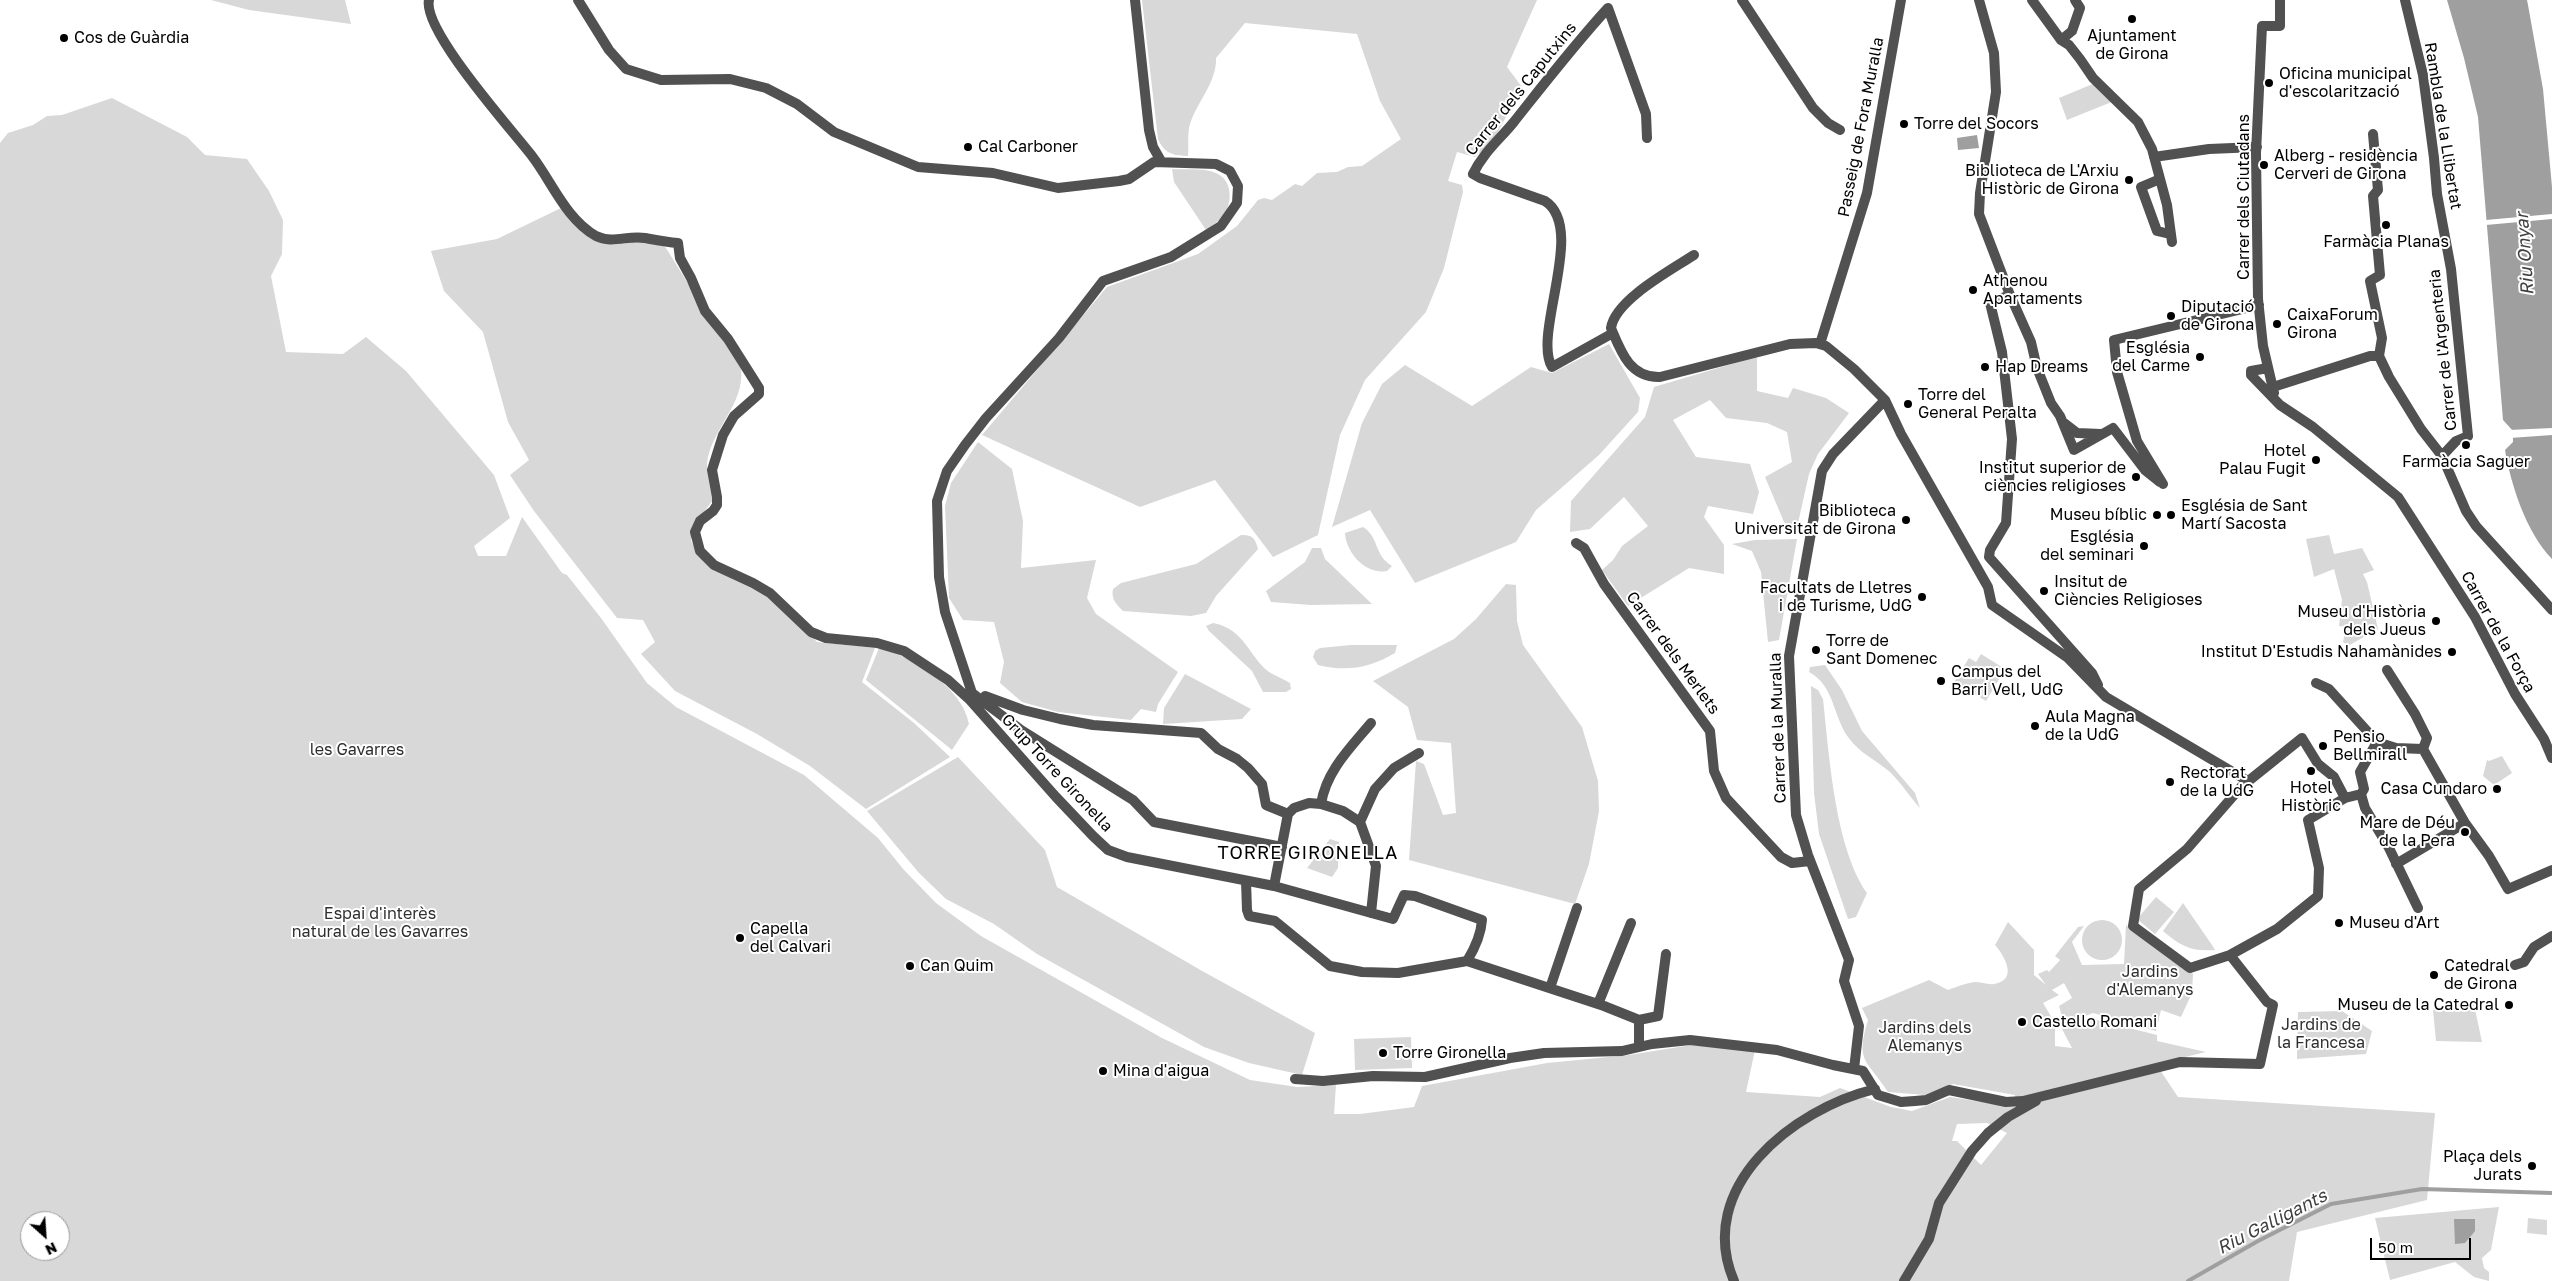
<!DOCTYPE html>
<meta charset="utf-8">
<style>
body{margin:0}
#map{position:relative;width:2552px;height:1281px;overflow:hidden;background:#fff;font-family:"Golos Text",sans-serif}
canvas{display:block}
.north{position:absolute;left:20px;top:1211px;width:50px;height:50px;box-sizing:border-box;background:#fff;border:1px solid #999;border-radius:50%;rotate:154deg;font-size:14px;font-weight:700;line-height:20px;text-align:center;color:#000}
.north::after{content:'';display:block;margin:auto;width:18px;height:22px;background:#000;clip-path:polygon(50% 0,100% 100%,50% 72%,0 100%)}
.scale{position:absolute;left:2370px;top:1238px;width:101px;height:22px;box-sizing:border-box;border:2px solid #000;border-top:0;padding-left:6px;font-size:15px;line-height:18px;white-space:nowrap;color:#000;-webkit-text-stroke:4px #fff;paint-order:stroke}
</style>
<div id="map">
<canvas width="2552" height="1281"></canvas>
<div class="north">N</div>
<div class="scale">50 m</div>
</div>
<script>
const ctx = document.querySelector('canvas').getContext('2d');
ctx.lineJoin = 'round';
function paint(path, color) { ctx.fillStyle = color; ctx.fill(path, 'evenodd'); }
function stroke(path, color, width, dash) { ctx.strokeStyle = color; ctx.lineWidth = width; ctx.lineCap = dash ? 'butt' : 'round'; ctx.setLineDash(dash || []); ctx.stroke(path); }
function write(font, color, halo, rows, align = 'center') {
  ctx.font = font + ' "Golos Text",sans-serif'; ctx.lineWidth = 4; ctx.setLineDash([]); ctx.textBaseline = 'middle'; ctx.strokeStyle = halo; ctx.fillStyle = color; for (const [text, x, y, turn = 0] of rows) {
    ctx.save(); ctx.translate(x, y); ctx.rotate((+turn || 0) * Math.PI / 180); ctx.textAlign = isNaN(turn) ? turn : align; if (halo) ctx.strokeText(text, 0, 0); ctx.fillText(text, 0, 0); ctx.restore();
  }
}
const green = new Path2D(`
 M211,0H345L351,24L249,10Z
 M1142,0H1537L1507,67L1522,87L1493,141L1475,157L1457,152L1448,181L1462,185L1463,192L1444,268L1426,312L1365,380L1340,435L1318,535L1273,557L1215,480L1140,507L982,435L1107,287L1198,254L1237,226L1258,200L1264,198L1272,200L1295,184L1302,186L1317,173L1337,172L1348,167L1362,166L1401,139L1380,101L1357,34L1245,23L1216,58C1217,82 1197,102 1190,124C1187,133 1189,146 1188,156C1173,156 1164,153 1158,139Z
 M2095,83L2114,101L2067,120L2059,98Z
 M112,98L187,137L205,155L247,159L269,191L283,220L282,254L271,276L286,352L343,354L366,337L406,371L494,475L510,518L474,546L478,556H506L522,517L562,573L567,575L601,618L647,683L676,707L804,775L878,838L904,870L936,903L981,936L1162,1038L1250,1080L1297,1087L1336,1085L1334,1114H1360L1414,1107L1422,1086L1547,1063L1629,1055L1691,1045L1755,1050L1746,1092L1820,1097L1840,1088L1891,1107L1912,1111L1950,1097L2015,1107V1095L1953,1084L1925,1095L1888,1092C1867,1059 1855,1063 1868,1020L1862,1008L1929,980L1948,990C1956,987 1966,983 1975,982C1981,982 1988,985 1994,984C2019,980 2004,955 1995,945L2008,922L2034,950V975L2046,985L2038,974L2047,970L2049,972L2060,960L2055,956L2078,927L2084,926L2072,942L2082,965L2124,964L2126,925L2193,974L2192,993L2181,1017L2161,1010L2156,1031L2093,1013L2064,1024L2059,1006L2072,998L2064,983L2052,990L2059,995L2043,1003L2055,1023V1046L2072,1048L2062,1029L2093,1019L2157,1035V1041L2206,1052L2156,1064L2178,1097L2435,1113L2427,1200L2297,1232L2289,1281H0V143L8,133L33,125L47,116L62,115ZM1987,1123L2007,1133L1981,1165L1957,1141H1952L1957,1124ZM30,1221H60V1251H30Z
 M1172,169C1186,170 1206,167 1218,174C1233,182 1232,203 1224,215C1220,221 1211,226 1206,230L1174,182Z
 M561,208L580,229L661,244L666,248L741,369C745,405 710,430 707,464C707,476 711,489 713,500L692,528L691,541L699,557L759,589L798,621L817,642L875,648L862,682L914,723L950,757L866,809L810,766L757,734L675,691L641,654L655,642L643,620L617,618L534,511L510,475L529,460L508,422L483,332L444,291L431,251L497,239Z
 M1609,344L1640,398L1638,412L1599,455L1536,510L1516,542L1415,583L1370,510L1332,527L1362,423L1382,384L1405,365L1472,406L1531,367L1552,373Z
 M1755,357L1757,358V391L1788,398L1793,388L1826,398L1849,413L1818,454L1809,474L1796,532L1784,522L1765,477L1792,462L1787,432L1767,423L1726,418L1710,400L1673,420L1696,457L1750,464L1759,492L1753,514L1708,506L1704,517L1724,545V574L1689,568L1628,606L1602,570L1613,560L1622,546L1648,526L1624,497L1590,529L1570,532L1571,501L1645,417L1654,387Z
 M978,442L1012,469L1023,521L1021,568L1096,560L1087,598L1096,614L1178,672L1158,704L1156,712L1141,709L1131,720L1058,712L1022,702L1000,683L1004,662L994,622L963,620L949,598L945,506L951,483Z
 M1363,527C1380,538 1373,554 1392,566L1387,571C1366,575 1346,553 1345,533Z
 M1241,535C1253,535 1255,538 1258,549L1216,596L1206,613L1191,616L1123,611C1116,604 1111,599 1113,589L1121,583L1196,564Z
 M2329,535L2334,554L2362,548L2374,570L2363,574L2367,582L2378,629L2348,646L2343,642L2346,627L2339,626L2342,600L2334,569L2314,577L2306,539Z
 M1797,539L1779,640L1768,642L1761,572L1752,551L1732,544L1755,540Z
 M1312,548H1321L1325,559L1372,604L1311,605L1271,602L1266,591L1305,562Z
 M1506,584L1516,585L1517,621L1523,645L1582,727L1598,781L1599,811L1589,864L1575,904L1409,860L1416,761L1424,764L1443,815L1456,813L1451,743L1417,740L1408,707L1373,681L1454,639L1476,619Z
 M1213,623C1245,629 1249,657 1269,672C1275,676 1284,679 1290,683L1291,689L1286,692H1263L1252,671L1209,631L1206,626Z
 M1351,645H1397L1395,653C1370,668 1346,672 1318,665L1313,657L1315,651L1320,648Z
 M879,648C912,656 963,688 969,724L952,750L866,680Z
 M1981,654L2005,669L1986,701L1954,682L1969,658L1976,662Z
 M1825,665L1842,690L1862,731L1915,793L1920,808C1910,797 1901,783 1890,772C1876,760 1859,753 1848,737C1833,716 1834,685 1809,672L1810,667Z
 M1185,674L1251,709L1242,719L1163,724L1164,708Z
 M1811,686L1818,690L1823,699C1829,754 1835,848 1867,893L1856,917L1848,919L1819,834L1814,793Z
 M2502,756L2512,773L2494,785L2483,776L2487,760L2489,761Z
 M958,757L1045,850L1057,887L1204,972L1315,1033L1302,1075L1249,1063L1204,1047L1037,954L994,924L946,899L919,873L867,811Z
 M1330,839L1339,842L1338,868L1332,877L1307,868Z
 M2156,897L2174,912L2155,934L2137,919Z
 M2183,903L2212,945L2215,950C2192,952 2180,946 2163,931Z
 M2082 940a20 20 0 1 1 40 0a20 20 0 1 1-40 0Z
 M2473,1000L2482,1042L2436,1041L2433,1010Z
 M2342,1011L2372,1031L2366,1054L2297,1059L2298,1012Z
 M1411,1037L1412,1068L1355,1070L1354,1039Z
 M2499,1207L2491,1250L2482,1258L2484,1268L2489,1272V1281L2474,1277L2455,1262L2390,1280L2375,1218Z
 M2528,1218L2547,1220V1235L2527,1233Z`);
const water = new Path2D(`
 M2447,0H2527L2528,5L2543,89L2552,187V559C2526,532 2511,485 2505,450L2513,442V431L2503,420L2478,117L2464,58Z
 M1977,135L1979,148L1958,150L1957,138Z
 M2454,1219H2475V1231L2465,1243L2455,1244Z`);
const pier = new Path2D(`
 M2552,214V219L2486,225V220Z
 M2552,428V435L2510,438L2509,430Z`);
const stream = new Path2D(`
 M2188,1281L2258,1241L2331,1204L2422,1189L2552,1193`);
const street = new Path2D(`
 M429,0C422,30 512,130 532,156C552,182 566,219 596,236C612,244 628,235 645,238C656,240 666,242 678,243L680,258L691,278L705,311L728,339L759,388V394L734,416L723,435L712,470L717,497V505L713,511L700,521L695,532L700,551L714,565L753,583L770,593L811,632L826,638L877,643L904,651L948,680L969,699L1056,797L1093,836L1108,850L1127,857L1274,886L1393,919L1404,895L1415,896L1482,920C1481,935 1475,948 1467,961
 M578,0L609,50L626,69L661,80L730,79L766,88L797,104L834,132L918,167L993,173L1058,188L1119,181L1129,179L1154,162L1216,164L1230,171L1238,186L1237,203L1221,226L1171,257L1103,281L1059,338L986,418L965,445L947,471L937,501L939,577L945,612L972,693L1021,730L1133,800L1154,822L1282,847
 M1135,0L1149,130L1153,147L1161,161
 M1742,0L1813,108L1828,123L1840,130
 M1979,0L1994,53L1996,92L1980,193L1979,214L2010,295L1990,303L2002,352L2012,439L2006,523L1990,550L1989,557L2092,673L2098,685
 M2032,0L2061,40L2069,45L2080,59L2093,78L2138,122L2152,149L2167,205L2172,242
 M2405,0L2423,75L2434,158L2437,194L2451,269L2468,436L2456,441L2442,456
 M2061,40L2072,31L2080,8L2075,0
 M2373,134L2378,190L2373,196L2380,275L2370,281L2382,338L2379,356
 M2154,157L2209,149L2257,147
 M2160,179L2141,187L2157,231L2170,234
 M1694,255C1671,270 1615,300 1611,328C1621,352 1630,378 1660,377L1790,344L1816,343L1826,346L1854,369L1885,400L1901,434L1988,587L1992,605L2068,658L2106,697L2248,781
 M2010,295L2031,342L2037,368L2051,403L2060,416L2074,450L2113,428L2145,470L2160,482
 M1613,333L1552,367C1532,334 1587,228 1545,201L1480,178L1473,174C1483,153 1499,140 1513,123C1544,84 1574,45 1608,8L1646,114L1647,138
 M1820,344L1867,193L1901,0
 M2268,368L2251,371V375L2280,405L2313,427L2398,497L2475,617L2515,694L2544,739L2552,758
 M2273,387L2370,356H2379L2389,377L2421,429L2442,456L2466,511L2476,526L2552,610
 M2274,393L2263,346L2258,299L2256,153L2262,26H2280V0
 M2064,423L2077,433L2101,434
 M2163,484L2137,441L2117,372L2114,340L2259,305
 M1576,543L1584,548L1604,584L1710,731L1714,771L1726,798L1781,857L1792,863L1810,861
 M2387,670L2415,714L2427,738L2423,749
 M2316,683L2329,689L2377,742
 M985,696L1023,710L1060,719L1093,725L1201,733L1218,749L1237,759L1248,768L1262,784L1266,805L1288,814
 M2361,794L2364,789L2360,772L2377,742L2396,748L2423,749L2465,823L2489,856L2508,889L2552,870
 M2361,794L2365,808L2389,848L2418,908
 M1321,804C1326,771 1351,747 1371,723
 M1360,822L1375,789L1394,768L1419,753
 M2396,864L2465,823
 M1246,881L1247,910L1249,916L1275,921L1330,966L1362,972L1398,973L1467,961L1604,1006L1639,1020L1658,1016L1666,954
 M1274,886L1288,814L1294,808L1309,803L1321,804L1343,811L1360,822L1376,866L1371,913
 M2230,955L2277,929L2318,896L2319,868L2308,820L2345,798L2361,794
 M2515,965L2524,962L2534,947L2552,936
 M1550,988L1577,908
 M1598,1004L1631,923
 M1639,1020V1047
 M1854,1069L1859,1026L1844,981L1849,960L1808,855L1796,815L1789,656L1822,471L1833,454L1885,400
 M1295,1079L1323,1081L1373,1076L1425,1077L1510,1058L1544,1053L1622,1051L1652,1044L1690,1040L1777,1050L1833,1065L1863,1071L1878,1095L1901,1102L1915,1101L1926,1100L1949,1090L2006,1102L2023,1101L2180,1062L2260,1064L2273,1005L2267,1002L2230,955L2190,968L2133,926L2139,889L2187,849L2241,787L2302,738L2318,764L2334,777L2345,798
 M1734,1281C1694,1187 1793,1109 1875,1089
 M1904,1281L1929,1239L1939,1203L1972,1151L1988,1133L2008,1117L2036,1101`);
const markers = [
 [2132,19,5,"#000"],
 [64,38,5,"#000"],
 [2269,83,5,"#000"],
 [1904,124,5,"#000"],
 [968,147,5,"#000"],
 [2264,165,5,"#000"],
 [2129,180,5,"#000"],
 [2386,225,5,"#000"],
 [1973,290,5,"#000"],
 [2171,316,5,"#000"],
 [2277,324,5,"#000"],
 [2200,357,5,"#000"],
 [1985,367,5,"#000"],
 [1908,404,5,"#000"],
 [2466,445,5,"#000"],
 [2316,460,5,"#000"],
 [2136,477,5,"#000"],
 [2157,515,5,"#000"],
 [2171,515,5,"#000"],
 [1906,520,5,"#000"],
 [2144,546,5,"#000"],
 [2044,591,5,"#000"],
 [1922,597,5,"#000"],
 [2436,621,5,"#000"],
 [1816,650,5,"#000"],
 [2452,652,5,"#000"],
 [1941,681,5,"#000"],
 [2035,726,5,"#000"],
 [2323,746,5,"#000"],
 [2311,771,5,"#000"],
 [2170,782,5,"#000"],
 [2497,789,5,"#000"],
 [2465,832,5,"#000"],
 [2339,923,5,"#000"],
 [740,938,5,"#000"],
 [910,966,5,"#000"],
 [2434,975,5,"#000"],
 [2509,1005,5,"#000"],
 [2022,1022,5,"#000"],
 [1383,1053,5,"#000"],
 [1103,1071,5,"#000"],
 [2532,1166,5,"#000"]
];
const poiNames = [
 ["Ajuntament",2132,36,"center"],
 ["de Girona",2132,54,"center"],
 ["Cos de Guàrdia",74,38],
 ["Oficina municipal",2279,74],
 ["d'escolarització",2279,92],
 ["Torre del Socors",1914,124],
 ["Cal Carboner",978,147],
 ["Alberg - residència",2274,156],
 ["Cerveri de Girona",2274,174],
 ["Biblioteca de L'Arxiu",2119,171,"right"],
 ["Històric de Girona",2119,189,"right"],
 ["Farmàcia Planas",2386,242,"center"],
 ["Athenou",1983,281],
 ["Apartaments",1983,299],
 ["Diputació",2181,307],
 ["de Girona",2181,325],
 ["CaixaForum",2287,315],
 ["Girona",2287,333],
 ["Església",2190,348,"right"],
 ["del Carme",2190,366,"right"],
 ["Hap Dreams",1995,367],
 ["Torre del",1918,395],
 ["General Peralta",1918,413],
 ["Hotel",2306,451,"right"],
 ["Palau Fugit",2306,469,"right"],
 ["Farmàcia Saguer",2466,462,"center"],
 ["Institut superior de",2126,468,"right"],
 ["ciències religioses",2126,486,"right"],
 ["Església de Sant",2181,506],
 ["Martí Sacosta",2181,524],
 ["Biblioteca",1896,511,"right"],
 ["Universitat de Girona",1896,529,"right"],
 ["Museu bíblic",2147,515,"right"],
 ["Església",2134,537,"right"],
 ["del seminari",2134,555,"right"],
 ["Insitut de",2054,582],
 ["Ciències Religioses",2054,600],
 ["Facultats de Lletres",1912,588,"right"],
 ["i de Turisme, UdG",1912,606,"right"],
 ["Museu d'Història",2426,612,"right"],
 ["dels Jueus",2426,630,"right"],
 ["Torre de",1826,641],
 ["Sant Domenec",1826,659],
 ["Institut D'Estudis Nahamànides",2442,652,"right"],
 ["Campus del",1951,672],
 ["Barri Vell, UdG",1951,690],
 ["Aula Magna",2045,717],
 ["de la UdG",2045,735],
 ["Pensio",2333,737],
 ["Bellmirall",2333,755],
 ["Rectorat",2180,773],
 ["de la UdG",2180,791],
 ["Hotel",2311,788,"center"],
 ["Històric",2311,806,"center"],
 ["Casa Cundaro",2487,789,"right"],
 ["Mare de Déu",2455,823,"right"],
 ["de la Pera",2455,841,"right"],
 ["Museu d'Art",2349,923],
 ["Capella",750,929],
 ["del Calvari",750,947],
 ["Can Quim",920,966],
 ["Catedral",2444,966],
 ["de Girona",2444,984],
 ["Museu de la Catedral",2499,1005,"right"],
 ["Castello Romani",2032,1022],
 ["Torre Gironella",1393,1053],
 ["Mina d'aigua",1113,1071],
 ["Plaça dels",2522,1157,"right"],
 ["Jurats",2522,1175,"right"]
];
const streetNames = [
 ["Carrer dels Caputxins",1521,89,-51],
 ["Rambla de la Llibertat",2443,126,81],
 ["Passeig de Fora Muralla",1861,127,-79],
 ["Carrer dels Ciutadans",2244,197,-90],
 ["Carrer de l'Argenteria",2443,350,-96],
 ["Carrer de la Força",2498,632,61],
 ["Carrer dels Merlets",1673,653,54],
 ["Carrer de la Muralla",1778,728,-92],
 ["Grup Torre Gironella",1057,773,47]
];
const parkNames = [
 ["les Gavarres",357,750],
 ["Espai d'interès",380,914],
 ["natural de les Gavarres",380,932],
 ["Jardins",2150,972],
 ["d'Alemanys",2150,990],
 ["Jardins de",2321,1025],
 ["la Francesa",2321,1043],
 ["Jardins dels",1925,1028],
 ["Alemanys",1925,1046]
];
const waterNames = [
 ["Riu Onyar",2525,254,-94],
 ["Riu Galligants",2272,1222,-27]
];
const neighbourhoodNames = [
 ["TORRE GIRONELLA",1308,853]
];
paint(green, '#d8d8d8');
paint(water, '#9f9f9f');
paint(pier, '#fff');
stroke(stream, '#9f9f9f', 4);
stroke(street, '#515151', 10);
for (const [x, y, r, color] of markers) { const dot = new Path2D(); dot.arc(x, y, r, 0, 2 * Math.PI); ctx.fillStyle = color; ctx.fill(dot); stroke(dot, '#fff', 2); }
write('16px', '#000', '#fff', poiNames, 'left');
write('16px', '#000', '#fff', streetNames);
write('16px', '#2f2f2f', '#fff', parkNames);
write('italic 18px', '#404040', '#fff', waterNames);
ctx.letterSpacing = '1px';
write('18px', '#000', '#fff', neighbourhoodNames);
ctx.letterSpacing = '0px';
</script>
